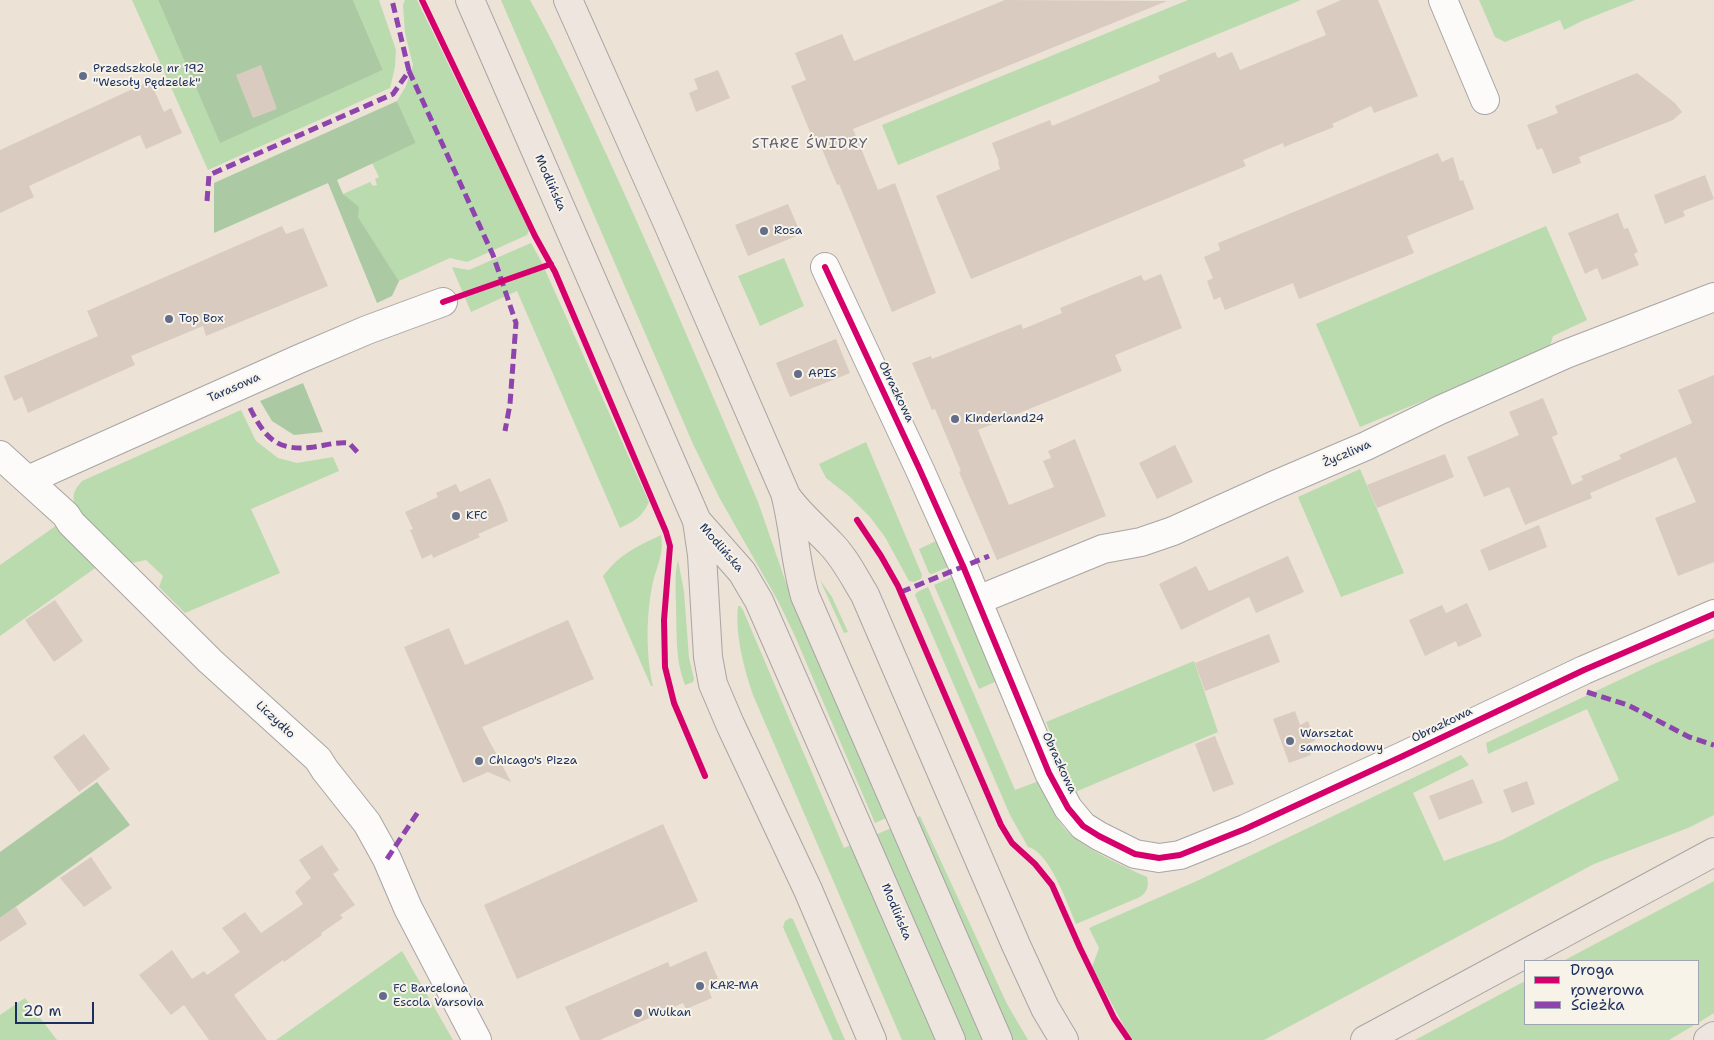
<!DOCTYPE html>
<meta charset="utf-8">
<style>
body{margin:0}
#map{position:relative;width:1714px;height:1040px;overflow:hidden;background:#ece2d6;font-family:"Shantell Sans",sans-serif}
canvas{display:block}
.legend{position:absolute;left:1524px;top:960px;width:175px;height:65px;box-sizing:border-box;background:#f7f3e8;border:1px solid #9fa5b1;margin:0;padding:6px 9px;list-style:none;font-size:15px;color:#1b2f5e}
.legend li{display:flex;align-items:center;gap:10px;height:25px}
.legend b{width:25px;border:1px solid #9fa5b1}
.scale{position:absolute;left:15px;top:1002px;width:79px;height:22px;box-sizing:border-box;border:2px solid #1b2f5e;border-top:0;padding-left:6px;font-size:15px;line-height:18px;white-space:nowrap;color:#1b2f5e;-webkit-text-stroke:4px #f7f3e8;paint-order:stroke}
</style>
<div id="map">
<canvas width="1714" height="1040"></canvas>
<ul class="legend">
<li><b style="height:6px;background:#d6006c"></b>Droga rowerowa</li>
<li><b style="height:6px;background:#8e44ad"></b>Ścieżka</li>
</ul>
<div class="scale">20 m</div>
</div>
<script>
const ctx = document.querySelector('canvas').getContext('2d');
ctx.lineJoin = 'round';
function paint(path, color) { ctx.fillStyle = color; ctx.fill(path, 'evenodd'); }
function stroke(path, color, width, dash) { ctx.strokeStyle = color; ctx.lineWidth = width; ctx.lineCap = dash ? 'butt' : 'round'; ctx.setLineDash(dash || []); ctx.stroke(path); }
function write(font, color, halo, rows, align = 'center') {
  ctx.font = font + ' "Shantell Sans",sans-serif'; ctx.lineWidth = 4; ctx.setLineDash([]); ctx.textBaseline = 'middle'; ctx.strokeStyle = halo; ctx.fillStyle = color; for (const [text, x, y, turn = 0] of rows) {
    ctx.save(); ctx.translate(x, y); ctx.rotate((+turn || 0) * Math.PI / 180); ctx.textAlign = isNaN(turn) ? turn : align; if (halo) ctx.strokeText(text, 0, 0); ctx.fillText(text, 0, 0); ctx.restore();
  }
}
const green = new Path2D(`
 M132,0H158L220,142L383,70L353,0H379L396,50L395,67L390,88L208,170Z
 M405,0H417L529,230L527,235L467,262L450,258L399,281L343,194L370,182L373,186L377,185L375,179L379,177L372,163L416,143L397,101L406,86L413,65L405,33L403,5Z
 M501,0H530C559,52 584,106 609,160C655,260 698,361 741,462L758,502L792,600L886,818L875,823L794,634L778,601L719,497L693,444Z
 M1188,0H1301L898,165L882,125Z
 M1479,0H1635L1582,21L1564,30L1560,20L1505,42L1495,37Z
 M1546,226L1587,320L1553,336L1549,349L1360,427L1316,324Z
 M531,243L541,261L649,502C641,518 636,520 620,528L517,291L471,312L452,267L469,270Z
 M784,258L804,306L760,326L738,276Z
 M241,410L256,441L278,458L297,463L333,457L339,471L251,509L280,573L185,613L159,587L163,576L146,560L122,565L75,505C71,496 75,489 82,481Z
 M866,442L922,575L921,579L914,582L909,581L885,537L870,517L849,496L826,478L819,464Z
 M1360,469L1404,573L1341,597L1298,497Z
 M57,525L98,566L0,636V565Z
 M661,535C665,554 655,569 652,587C646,617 646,657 653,686H651L603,576C621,553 636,547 661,535Z
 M936,541L948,567L932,574L929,573L919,549Z
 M678,560L684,592L689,658L694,679L693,682L685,685C675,660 677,634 676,607C676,592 674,575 678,560Z
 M952,577L997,681L979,689L934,585Z
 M820,580L832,597L848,632L844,633Z
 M928,587L1015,790L1039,781C1047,798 1054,818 1067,831C1086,850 1123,866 1147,877C1149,887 1147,892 1140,897L1076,924C1068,905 1049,851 1028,847L1010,815L915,595L917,592Z
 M738,606H740L743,610L844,848L920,816L1007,1004L1028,1040H902L753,695C744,668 735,635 738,606Z
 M1714,638V815L1688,828L1594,864L1264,1040H1133L1125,1028L1092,967L1099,948L1089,928L1199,880L1461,755L1469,765L1413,793L1444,861L1502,840L1619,780L1587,709L1488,754L1486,743L1649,666Z
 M1194,661L1218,732L1075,792L1046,722Z
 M1714,881V1013L1698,1023V961H1563Z
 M790,918L793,919L845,1040H833L783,927L785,921Z
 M402,951L453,1040H276Z
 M1525,981V1024H1696L1669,1040H1415Z
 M25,998L57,1040H0V1015Z`);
const forest = new Path2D(`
 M158,0H353L383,70L220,143Z
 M397,101L416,143L337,180L343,194L359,207L358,217L399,281L392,296L377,303L328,183L214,233V183Z
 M303,383L323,432L294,435L272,421L260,401Z
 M97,782L130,825L0,918V852Z`);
const building = new Path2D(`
 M1005,0L1167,1L853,129L878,190L895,183L936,293L892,312L839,184L837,185L819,142L815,144L791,86L806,80L795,53L842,34L854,61Z
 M1341,0H1378L1418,96L1374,113L1371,106L1332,124L1334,127L1284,147L1283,143L1243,160L1246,166L971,279L936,196L1000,169L998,162H999L992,143L1050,120L1052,126L1160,81L1158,76L1215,52L1218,58L1232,52L1240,70L1326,35L1316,11Z
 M261,65L277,109L253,118L236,75Z
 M718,70L730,98L696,112L689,93L698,89L694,79Z
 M1637,73L1675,103L1682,112L1673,120L1579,157L1581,163L1553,174L1542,148L1537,150L1527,125L1558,113L1555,106Z
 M150,81L164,112L171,108L182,133L146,149L140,135L29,186L34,197L0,213V150Z
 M1438,153L1442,162L1453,157L1460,181L1463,180L1474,209L1407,236L1414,253L1299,299L1293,283L1225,310L1220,297L1214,300L1207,281L1213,278L1204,257L1220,250L1218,243Z
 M1705,175L1714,199L1683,211L1685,216L1665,224L1654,195Z
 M788,204L801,234L748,256L735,225Z
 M1618,213L1624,229L1628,228L1638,252L1634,254L1639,265L1602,280L1597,268L1585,274L1568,233Z
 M282,226L286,234L303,228L328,286L206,336L203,326L131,356L135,365L28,413L22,397L14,401L4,376L98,336L87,311Z
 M1161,274L1182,328L1115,355L1122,371L978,430L1009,505L1054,487L1043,461L1051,458L1048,451L1075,439L1106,516L997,560L959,472L961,471L935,409L932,410L912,363L931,356L932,359L1021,324L1023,329L1062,313L1060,308L1141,275L1144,281Z
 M836,339L850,373L790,397L776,363Z
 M1714,375V562L1678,576L1655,518L1696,502L1676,457L1590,493L1592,498L1525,525L1509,487L1484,497L1467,457L1519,435L1509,412L1543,398L1558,434L1552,437L1572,485L1583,480L1581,476L1621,459L1619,455L1692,423L1678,390Z
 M1175,445L1193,482L1157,499L1139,463Z
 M1445,454L1454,477L1377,508L1367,485Z
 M490,478L503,507L508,521L478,534L480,537L433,558L432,554L422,559L410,530L413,529L405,512L438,497L436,493L456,484L460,492Z
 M1539,525L1547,547L1489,571L1480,550Z
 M1288,556L1304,592L1256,613L1249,597L1181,630L1159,584L1196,566L1209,591Z
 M55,600L83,641L54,662L25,620Z
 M1467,603L1482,636L1458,647L1456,641L1425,656L1409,620L1442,605L1446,613Z
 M568,620L594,679L482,727L511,782L488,772L463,783L404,647L449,628L465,665Z
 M1269,634L1280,662L1205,691L1195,663Z
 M1295,711L1300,725L1308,721L1315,741L1307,744L1311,755L1289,763L1273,719Z
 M84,734L110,769L79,792L53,757Z
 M1215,736L1234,784L1213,792L1195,744Z
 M1473,779L1483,803L1439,820L1429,796Z
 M1527,781L1535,804L1512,813L1503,790Z
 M663,824L698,901L517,979L484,905Z
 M322,845L339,870L333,874L355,905L340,915L343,918L321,933L322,935L284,962L283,960L234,995L267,1040H209L184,1005L171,1015L139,975L172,950L192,979L204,971L207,975L240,952L222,928L245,912L261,933L303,904L295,892L311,878L299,860Z
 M91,857L112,888L84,907L60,878Z
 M16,907L27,924L0,942V918Z
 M706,951L719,981L707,986L712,998L686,1009L683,1003L600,1040H580L565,1007L668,962L670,967Z`);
const street = new Path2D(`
 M1443,0L1485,100
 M825,267L919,468L963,566L1049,773L1068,808L1083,826L1099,836L1135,854L1159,858L1180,855L1245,829L1403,756L1584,670L1714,614
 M0,455L66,515L71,523L210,661L318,759L325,770L367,823L387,859L408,908L477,1040
 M28,480L299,359L367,330L443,302
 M978,600L1103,549L1141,542L1173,531L1275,485L1366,446L1440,410L1566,354L1714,297`);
const primary = new Path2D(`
 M470,0L697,521L742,572L759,601L951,1040
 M568,0L668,224L785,493C794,527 795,562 805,596L998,1040
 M787,497C799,514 815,527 830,543C845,558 854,577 865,595L1016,945L1045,1008L1064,1040
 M697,521L702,555L708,657L713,684L730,724L808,890L872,1040
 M1365,1040L1714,852
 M1708,1040L1714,1036`);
const quiet = new Path2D(`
 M409,71L493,255L516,323L510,404L505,431
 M207,201L209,175L393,94L409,71L392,0
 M250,408C265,438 277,452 314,447C327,445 335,442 349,443L360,455
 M901,592L989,556
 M1587,692L1628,705L1689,737L1714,745
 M387,859L420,809`);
const cycleway = new Path2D(`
 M422,0L535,236L555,272L666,532L670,546L664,620L665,667L674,703L705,776
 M825,267L919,468L963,566L1049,773L1068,808L1083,826L1099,836L1135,854L1159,858L1180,855L1245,829L1403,756L1584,670L1714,614
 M443,302L551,264
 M857,520L881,556L898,586L1001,825L1012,843L1035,864L1052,885L1080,948L1114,1018L1129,1040`);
const markers = [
 [83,76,5,"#646e88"],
 [764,231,5,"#646e88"],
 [169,319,5,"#646e88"],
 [798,374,5,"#646e88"],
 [955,419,5,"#646e88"],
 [456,516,5,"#646e88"],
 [1290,741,5,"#646e88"],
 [479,761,5,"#646e88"],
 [700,986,5,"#646e88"],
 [383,996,5,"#646e88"],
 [638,1013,5,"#646e88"]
];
const poiNames = [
 ["Przedszkole nr 192",93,69],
 ["\"Wesoły Pędzelek\"",93,83],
 ["Rosa",774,231],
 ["Top Box",179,319],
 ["APIS",808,374],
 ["Kinderland24",965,419],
 ["KFC",466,516],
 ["Warsztat",1300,734],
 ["samochodowy",1300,748],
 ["Chicago's Pizza",489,761],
 ["KAR-MA",710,986],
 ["FC Barcelona",393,989],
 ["Escola Varsovia",393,1003],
 ["Wulkan",648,1013]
];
const streetNames = [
 ["Modlińska",550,183,66],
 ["Tarasowa",234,388,-24],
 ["Obrazkowa",896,392,64],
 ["Życzliwa",1347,454,-23],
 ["Modlińska",721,548,49],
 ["Liczydło",275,720,43],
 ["Obrazkowa",1442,725,-26],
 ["Obrazkowa",1059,763,65],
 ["Modlińska",896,912,67]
];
const neighbourhoodNames = [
 ["STARE ŚWIDRY",810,144]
];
paint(green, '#badbae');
paint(forest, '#abcaa3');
paint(building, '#d9cbc0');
stroke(street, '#a8a5a4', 30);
stroke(primary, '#a8a5a4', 30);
stroke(street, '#fcfbf9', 28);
stroke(primary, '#eee5de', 28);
stroke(quiet, '#8e44ad', 5, [10, 5]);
stroke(cycleway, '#d6006c', 6);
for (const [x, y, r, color] of markers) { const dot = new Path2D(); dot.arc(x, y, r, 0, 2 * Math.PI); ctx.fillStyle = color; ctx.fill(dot); stroke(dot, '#f7f3e8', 2); }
write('12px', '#1b2f5e', '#f7f3e8', poiNames, 'left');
write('12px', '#1b2f5e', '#f7f3e8', streetNames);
ctx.letterSpacing = '1px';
write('14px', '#625e71', '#f7f3e8', neighbourhoodNames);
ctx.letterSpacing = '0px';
</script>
